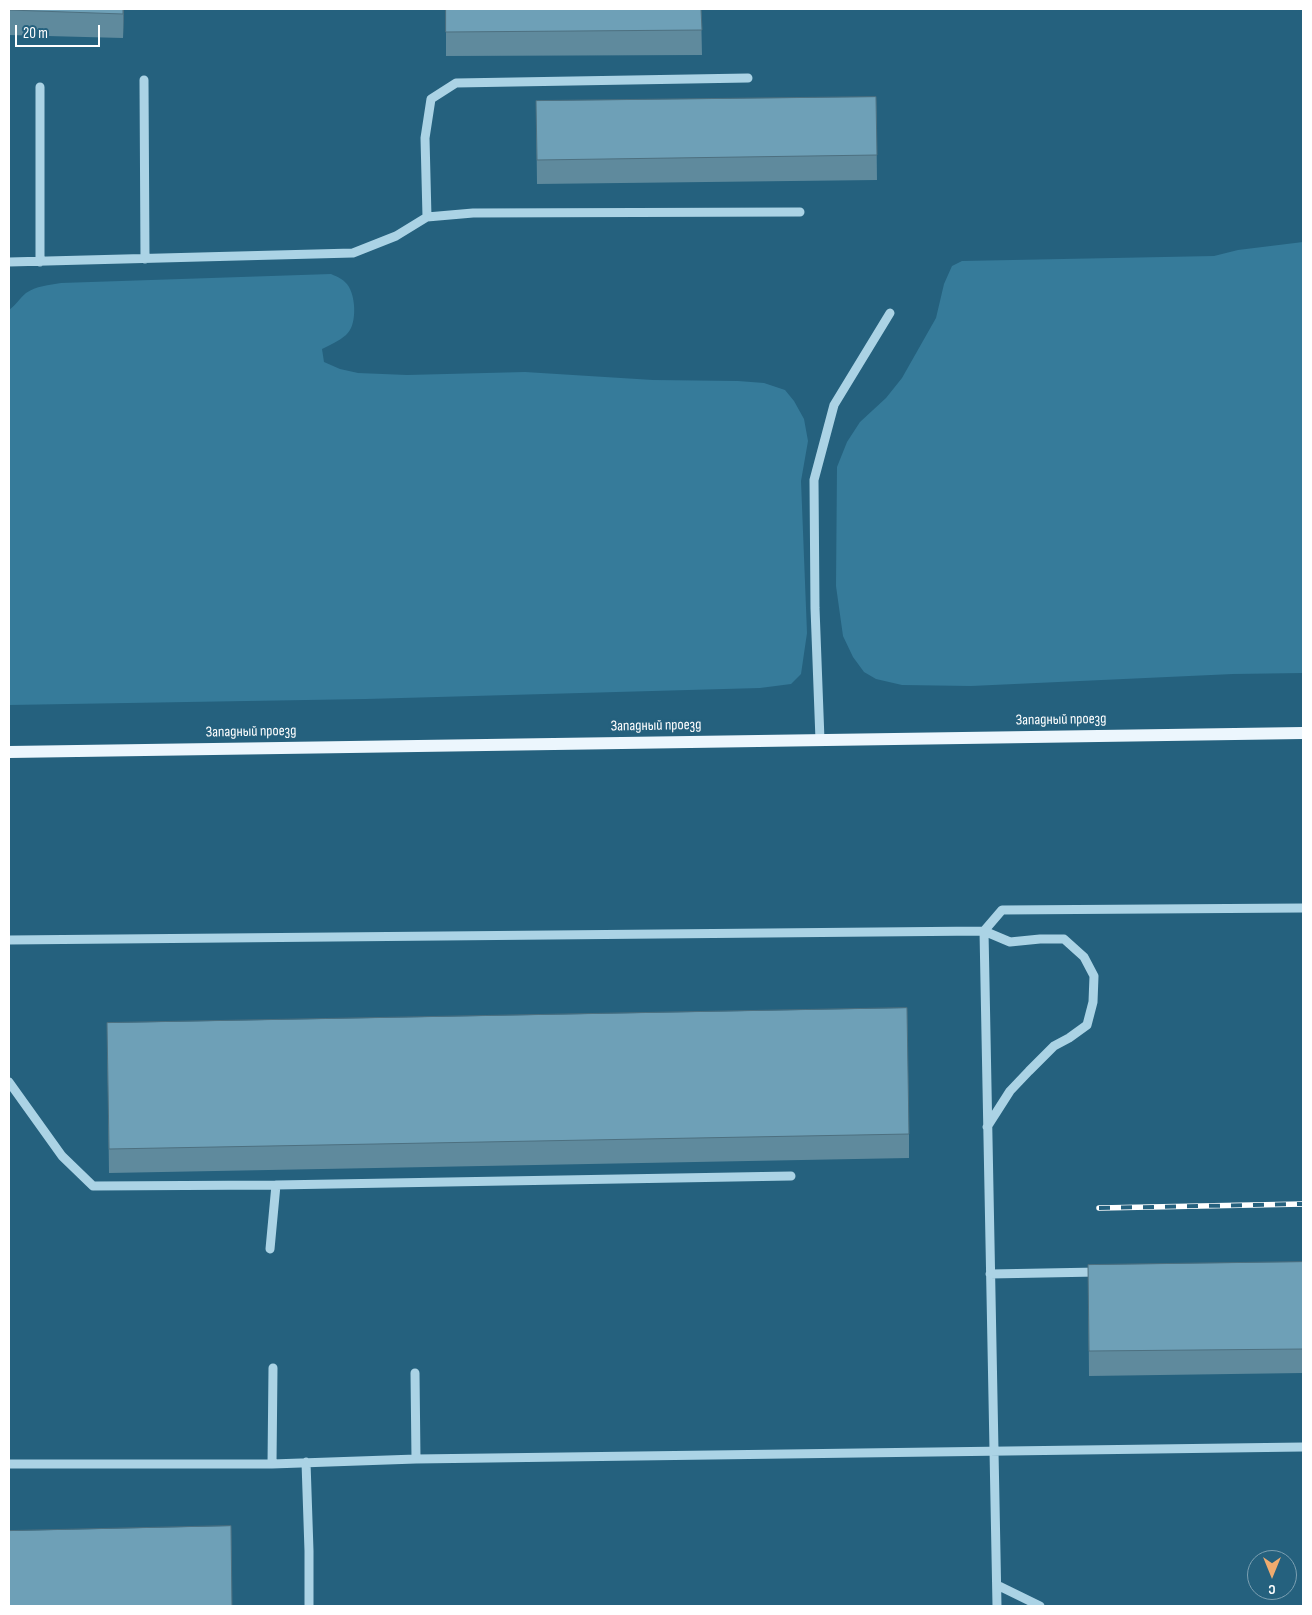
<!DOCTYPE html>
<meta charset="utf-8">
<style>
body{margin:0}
#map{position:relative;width:1312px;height:1615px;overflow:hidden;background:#25617e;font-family:"Sofia Sans Condensed",sans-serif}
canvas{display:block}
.frame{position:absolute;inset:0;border:10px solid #fff;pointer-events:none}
.north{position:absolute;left:1247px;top:1550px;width:50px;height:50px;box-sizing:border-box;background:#25617e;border:1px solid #7ca0b2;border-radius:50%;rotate:180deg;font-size:14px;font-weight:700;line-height:20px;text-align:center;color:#fff}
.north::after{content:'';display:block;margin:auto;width:18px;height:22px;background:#efab6f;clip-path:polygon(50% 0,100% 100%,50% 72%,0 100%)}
.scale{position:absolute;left:15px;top:25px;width:85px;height:22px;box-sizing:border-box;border:2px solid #fff;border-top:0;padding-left:6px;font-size:15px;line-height:18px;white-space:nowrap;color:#fff;-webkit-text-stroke:4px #25617e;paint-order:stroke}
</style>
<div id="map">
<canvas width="1312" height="1615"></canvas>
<div class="frame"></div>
<div class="north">С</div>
<div class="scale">20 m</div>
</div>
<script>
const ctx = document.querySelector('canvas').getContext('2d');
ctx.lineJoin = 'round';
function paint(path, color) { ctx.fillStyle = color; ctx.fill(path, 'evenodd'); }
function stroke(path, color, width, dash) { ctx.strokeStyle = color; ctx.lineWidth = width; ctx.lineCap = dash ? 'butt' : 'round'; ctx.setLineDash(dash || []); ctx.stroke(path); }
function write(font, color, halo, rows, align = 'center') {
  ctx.font = font + ' "Sofia Sans Condensed",sans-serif'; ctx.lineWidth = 5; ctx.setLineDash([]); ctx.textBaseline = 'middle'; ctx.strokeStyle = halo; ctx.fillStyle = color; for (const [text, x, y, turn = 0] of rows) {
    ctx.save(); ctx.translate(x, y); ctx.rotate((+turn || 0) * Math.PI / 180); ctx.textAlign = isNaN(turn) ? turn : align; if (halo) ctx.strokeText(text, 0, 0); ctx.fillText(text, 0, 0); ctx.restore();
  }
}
const green = new Path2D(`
 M1303,242V673L1233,674L971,686L902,685L876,679L864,672L853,657L843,636L836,586L837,467L847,442L860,422L886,398L902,378L936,318L944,284L952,266L962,261L1214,256L1238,250Z
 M331,274C338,277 345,280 349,287C356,299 357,326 346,335C339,341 330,345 322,349L324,362L340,369L358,373L407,375L525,372L653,380L738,381L764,383L785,390L794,401L804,419L808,441L801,481L807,633L801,674L791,684L760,688L366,699L9,705V310C16,305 20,298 26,293C36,286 49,285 61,283Z`);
const minor = new Path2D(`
 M144,80L145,259
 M40,87V262
 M427,217L425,138L431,99L456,83L748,78
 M9,262L353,253L396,236L427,217L473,213L800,212
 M820,740L815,608L814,480L834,405L890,313
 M9,940L984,931L1010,942L1040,939H1064L1084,957L1094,976L1093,1002L1087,1025L1069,1038L1054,1046L1029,1071L1010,1091L987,1127
 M9,1082L62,1156L93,1186L276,1185L791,1176
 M270,1249L276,1185
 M990,1274L1098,1272
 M415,1373L416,1459
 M306,1462L309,1551V1606
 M9,1464H272L416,1459L1303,1447
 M272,1464L273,1368
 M997,1585L1040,1606
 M997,1606L984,931L1002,910L1303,908`);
const major = new Path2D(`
 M9,752L1303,733`);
const rail = new Path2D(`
 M1099,1208L1303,1204`);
const wall = new Path2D(`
 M9,9H124L123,38L9,35Z
 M446,9H701L702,55L446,56Z
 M876,97L877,180L537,184L536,101Z
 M107,1023L909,1134V1158L109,1173Z
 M1303,1262V1373L1089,1376L1088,1265Z`);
const shadedWall = new Path2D(`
 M123,9H124L123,38Z`);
const building = new Path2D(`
 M9,9H123V14L9,10Z
 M446,9H701L702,30L446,32Z
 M876,97L877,155L537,160L536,101Z
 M907,1008L909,1134L109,1149L107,1023Z
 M1303,1262V1349L1089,1351L1088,1265Z
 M231,1526L232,1606H9V1531Z`);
const streetNames = [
 ["Западный проезд",1061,720,-1],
 ["Западный проезд",656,726,-1],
 ["Западный проезд",251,732,-1]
];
paint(green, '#367b9a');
stroke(minor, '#abd3e5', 9);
stroke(major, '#ecf6fd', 12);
stroke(rail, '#fff', 5.5);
stroke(rail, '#25617e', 4, [11]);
paint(wall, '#5f8a9d');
paint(shadedWall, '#4d7080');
paint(building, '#6ea0b7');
stroke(building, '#4d7080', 1);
write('15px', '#fff', '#25617e', streetNames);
</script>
